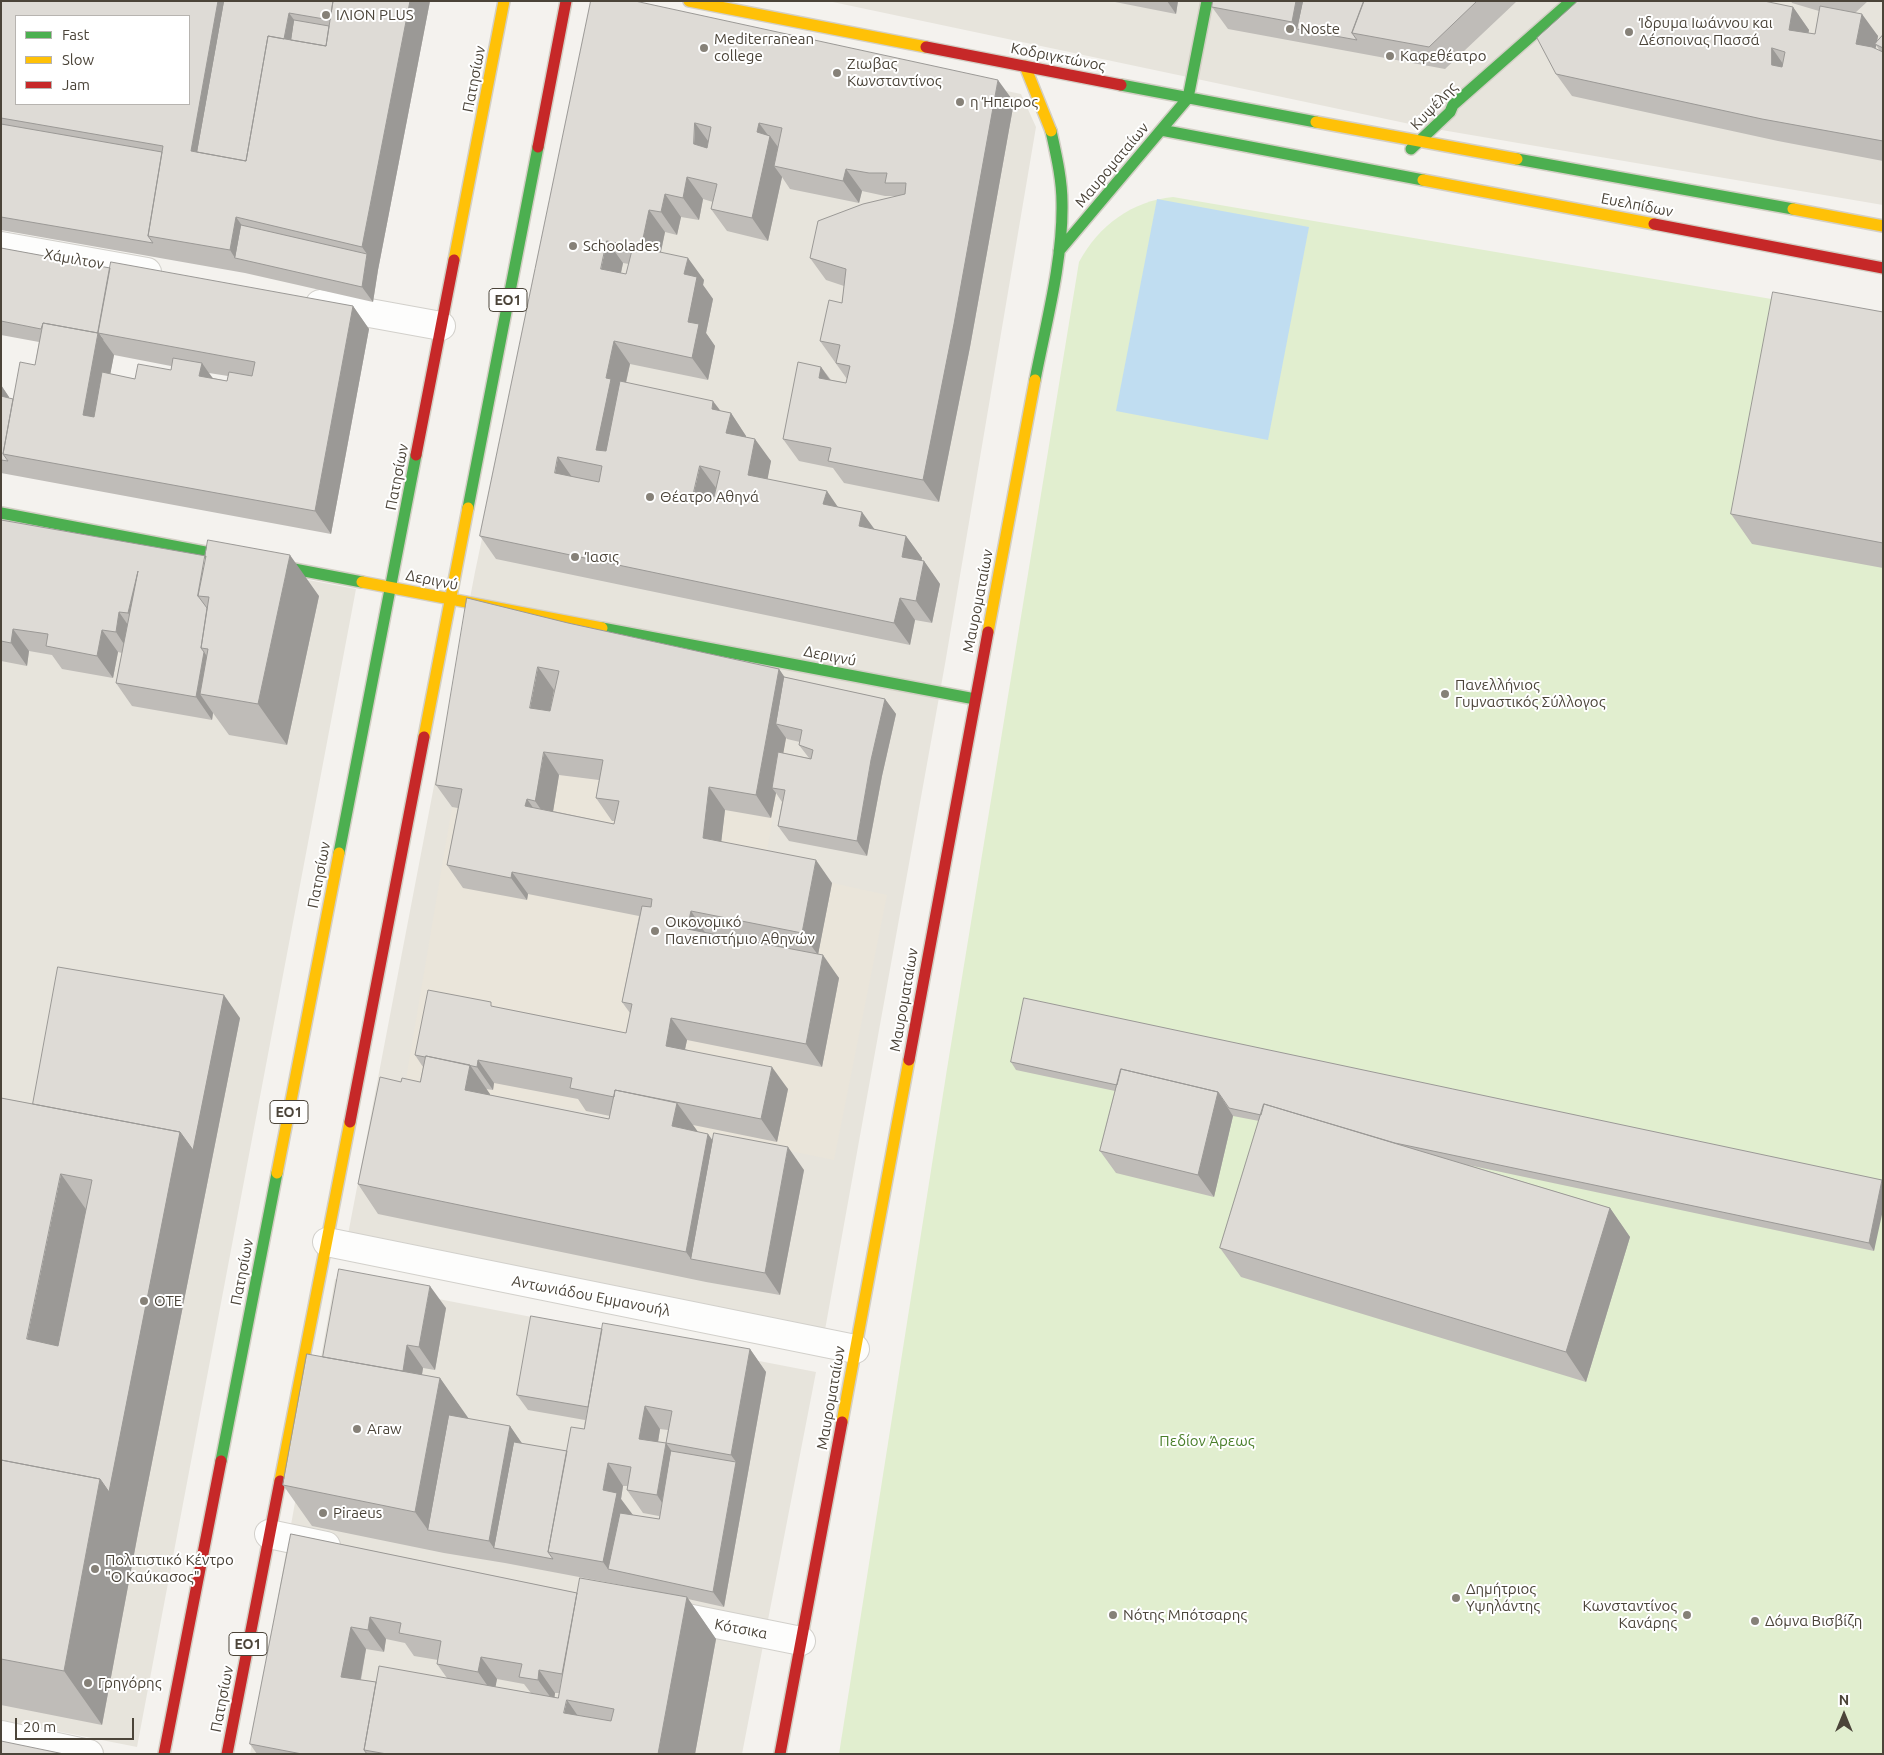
<!DOCTYPE html>
<meta charset="utf-8">
<style>
body{margin:0}
#map{position:relative;width:1884px;height:1755px;overflow:hidden;background:#f4f2ee;font-family:Ubuntu,sans-serif}
canvas{display:block}
.frame{position:absolute;inset:0;border:2px solid #4b4439;pointer-events:none}
.legend{position:absolute;left:15px;top:15px;width:175px;height:90px;box-sizing:border-box;background:#fff;border:1px solid #b7b4b0;margin:0;padding:6px 9px;list-style:none;font-size:15px;color:#4b4439}
.legend li{display:flex;align-items:center;gap:10px;height:25px}
.legend b{width:25px;border:1px solid #b7b4b0}
.north{position:absolute;left:1819px;top:1690px;width:50px;height:50px;-webkit-text-stroke:4px #fff;paint-order:stroke;rotate:0deg;font-size:14px;font-weight:700;line-height:20px;text-align:center;color:#4b4439}
.north::after{content:'';display:block;margin:auto;width:18px;height:22px;background:#4b4439;clip-path:polygon(50% 0,100% 100%,50% 72%,0 100%)}
.scale{position:absolute;left:15px;top:1718px;width:119px;height:22px;box-sizing:border-box;border:2px solid #4b4439;border-top:0;padding-left:6px;font-size:15px;line-height:18px;white-space:nowrap;color:#4b4439;-webkit-text-stroke:4px #fff;paint-order:stroke}
</style>
<div id="map">
<canvas width="1884" height="1755"></canvas>
<div class="frame"></div>
<ul class="legend">
<li><b style="height:6px;background:#4caf50"></b>Fast</li>
<li><b style="height:6px;background:#ffc107"></b>Slow</li>
<li><b style="height:6px;background:#c62828"></b>Jam</li>
</ul>
<div class="north">N</div>
<div class="scale">20 m</div>
</div>
<script>
const ctx = document.querySelector('canvas').getContext('2d');
ctx.lineJoin = 'round';
function paint(path, color) { ctx.fillStyle = color; ctx.fill(path, 'evenodd'); }
function stroke(path, color, width, dash) { ctx.strokeStyle = color; ctx.lineWidth = width; ctx.lineCap = dash ? 'butt' : 'round'; ctx.setLineDash(dash || []); ctx.stroke(path); }
function write(font, color, halo, rows, align = 'center') {
  ctx.font = font + ' Ubuntu,sans-serif'; ctx.lineWidth = 4; ctx.setLineDash([]); ctx.textBaseline = 'middle'; ctx.strokeStyle = halo; ctx.fillStyle = color; for (const [text, x, y, turn = 0] of rows) {
    ctx.save(); ctx.translate(x, y); ctx.rotate((+turn || 0) * Math.PI / 180); ctx.textAlign = isNaN(turn) ? turn : align; if (halo) ctx.strokeText(text, 0, 0); ctx.fillText(text, 0, 0); ctx.restore();
  }
}
const residential = new Path2D(`
 M828,1H1883V205L1424,127Z
 M594,4L1021,94L1036,127L945,664L823,1341L345,1250L475,572Z
 M1,522L356,589L137,1747L1,1720Z
 M335,1279L816,1372L742,1754H250Z`);
const education = new Path2D(`
 M795,692L764,868L887,895L834,1160L698,1132L406,1079L452,807L543,822L566,733Z`);
const green = new Path2D(`
 M1173,197L1883,318V1754H839L947,1069L1079,262C1099,225 1132,201 1173,197Z`);
const water = new Path2D(`
 M1157,199L1309,227L1268,440L1116,411Z`);
const street = new Path2D(`
 M1,246L147,272
 M320,304L441,326
 M327,1242L855,1349
 M269,1534L326,1546
 M667,1614L801,1641
 M1,1735L89,1754`);
const fast = new Path2D(`
 M1121,85L1316,122
 M1161,130L1423,180
 M1411,149L1450,112L1453,105L1571,1
 M1517,159L1793,209
 M1059,251L1188,98L1207,1
 M1035,380C1046,323 1063,261 1062,203C1062,179 1056,154 1051,131
 M468,508L538,147
 M1,513L362,582
 M602,628L975,699
 M339,853L416,455
 M221,1461L277,1173`);
const slow = new Path2D(`
 M689,1L926,47
 M1025,66L1051,131
 M1316,122L1517,159
 M1423,180L1654,224
 M1793,209L1883,226
 M454,260L504,1
 M362,582L602,628
 M988,632L1035,380
 M424,737L468,508
 M277,1173L339,853
 M842,1422L909,1060
 M280,1481L350,1122`);
const jam = new Path2D(`
 M926,47L1121,85
 M538,147L566,1
 M1654,224L1883,268
 M416,455L454,260
 M909,1060L988,632
 M350,1122L424,737
 M164,1754L221,1461
 M227,1754L280,1481
 M780,1754L842,1422`);
const wall = new Path2D(`
 M1,1H430L378,270L373,302L245,273L1,230Z
 M591,1L1014,102L970,347L939,502L844,483L833,468L799,461L783,439L821,367L831,380L846,383L847,379L820,341L842,303L844,286L826,280L810,258L895,197V196H885L862,191L859,203L790,189L782,177L768,241L727,231L711,209L713,202L703,199L699,220L681,217L677,235L665,232L661,252L704,280L703,285L713,299L706,333L715,346L708,380L630,364L626,383L721,411L731,413L746,436V437L771,461L767,479L838,507L874,529L906,536L922,558V561H924L940,584L932,623L915,620L910,645L496,559L480,536ZM623,263L629,264L626,274L621,273Z
 M1110,1H1178L1176,14Z
 M1213,1H1517L1445,69L1228,29L1212,7Z
 M1791,1H1868L1855,13L1878,36L1877,43L1883,35V161L1778,141L1572,96L1556,74L1793,7L1809,30L1808,33L1815,34L1819,11L1792,3ZM1876,45L1880,51L1875,49Z
 M1,248L110,268L353,306L369,329L331,534L1,473V385L9,397V398L13,399L35,365L39,342L1,335ZM114,355L171,366V370L135,379L110,374ZM209,373L228,376L227,381L213,378Z
 M1883,312V568L1752,544L1731,514Z
 M1,520L319,596L287,745L229,735L213,713L212,720L132,706L116,683L122,653L118,652L113,678L62,669L52,655L29,651L27,666L1,661Z
 M568,623L779,669L784,677L885,699L896,714L882,776L867,856L789,841L778,826L782,802L776,793L771,818L725,810L721,842L832,883L818,954L839,978L822,1067L687,1040L685,1049L788,1089L777,1142L693,1125L698,1132L708,1134L713,1141L804,1170L780,1295L706,1282L378,1214L358,1184L401,1082H420L423,1067L415,1055L495,1007L626,1033L630,1013L622,1002L639,916L528,894L527,900L463,888L447,865L458,808L452,807L436,785ZM554,690H555L550,711ZM786,738L787,739L800,742L799,745L809,758L783,753ZM559,775L599,780L596,798L612,821H615L614,824L553,811ZM494,1083L578,1099L586,1111L610,1116L609,1119L490,1095L486,1089L493,1090Z
 M240,1018L138,1533L102,1725L1,1705V1098L33,1104Z
 M1011,1062L1882,1180L1874,1251L1468,1165L1610,1208L1630,1237L1586,1382L1241,1277L1220,1248L1259,1121L1233,1116L1214,1197L1116,1173L1100,1151L1115,1091L1016,1070Z
 M446,1308L435,1370L423,1368L422,1375L440,1378L468,1419L510,1426L522,1444L567,1451L584,1429L585,1420L528,1410L517,1395L602,1329L750,1349L766,1372L724,1607L688,1599L716,1639L695,1754H257L250,1744L291,1534L577,1593L632,1587L505,1563L444,1553L312,1526L283,1485L323,1357ZM660,1429L668,1430L666,1443L671,1451L666,1443L658,1442ZM623,1486H628L627,1490L643,1513L659,1516V1519L632,1515L621,1499ZM386,1639L405,1643L414,1656L438,1660L437,1664L447,1678L376,1682L361,1680L366,1649L384,1652ZM497,1679L524,1684L531,1693L495,1687ZM555,1693H559L558,1698H554Z`);
const shadedWall = new Path2D(`
 M218,1H238L196,158L191,151Z
 M410,1H430L378,270L373,302L362,287L367,254L362,247Z
 M1167,1H1178L1176,14Z
 M1296,1H1317L1297,29L1292,22Z
 M1793,7L1809,30L1805,52L1789,30Z
 M289,13L300,28L295,54L283,46Z
 M1862,14L1878,36L1872,67L1856,44Z
 M1772,48L1788,71L1772,65Z
 M998,80L1014,102L970,347L939,502L923,480Z
 M695,123L711,145L709,167L694,144Z
 M759,123L770,138V136L786,158L774,166L782,177L768,241L752,218L757,132Z
 M846,169L862,191L859,203L843,181Z
 M687,177L703,199L699,220L683,198Z
 M665,194L681,217L677,235L661,212Z
 M649,210L665,232L657,270L641,248Z
 M236,217L252,240L235,258L230,250Z
 M607,241L623,263L617,291L601,269Z
 M688,258L704,280L703,285L713,299L706,333L715,346L708,380L692,358L688,322L684,274Z
 M353,306L369,329L331,534L315,511Z
 M98,333L114,355L98,438L83,415Z
 M614,341L630,364L623,395L612,473L596,450L606,378Z
 M202,363L218,386L199,376Z
 M821,367L837,390L819,378Z
 M1,385L9,397L7,411L1,403Z
 M713,401L729,422L731,413L746,436L742,455L726,433L712,409Z
 M755,439L771,461L764,498L748,475Z
 M558,457L574,480L555,473Z
 M700,466L716,488L710,515L694,492Z
 M827,491L842,513L823,504Z
 M862,512L878,534L859,526Z
 M906,536L922,558L918,579L902,557Z
 M290,555L319,596L287,745L258,704Z
 M924,561L940,584L932,623L916,601Z
 M138,571L143,636L128,613Z
 M900,598L915,620L910,645L894,623Z
 M119,612L135,635L131,655L116,632Z
 M13,629L29,651L27,666L11,643Z
 M102,630L118,652L113,678L97,656Z
 M204,652L220,675L200,694L213,713L212,720L196,697Z
 M538,667L554,690L546,731L530,708Z
 M779,669L795,692L776,724L786,738L777,789L772,788L776,793L771,818L756,795Z
 M885,699L896,714L882,776L867,856L857,841L871,760Z
 M544,752L559,775L551,824L535,801Z
 M709,787L725,810L719,861L703,838Z
 M527,799L543,822L525,806Z
 M816,860L832,883L818,955L802,933Z
 M512,872L528,894L527,900L511,878Z
 M691,911L706,934L687,929Z
 M823,955L839,978L822,1067L806,1044Z
 M224,995L240,1018L138,1533L102,1725L64,1671L100,1479L180,1132Z
 M671,1018L687,1040L681,1068L666,1046Z
 M478,1060L494,1083L493,1090L477,1067Z
 M470,1065L490,1094L485,1119L465,1090Z
 M772,1067L788,1089L777,1142L761,1119Z
 M1218,1092L1233,1116L1214,1197L1198,1175Z
 M677,1103L698,1132L672,1126Z
 M708,1134L728,1163L691,1259L686,1252Z
 M788,1147L804,1170L780,1295L765,1273Z
 M61,1174L90,1215L56,1380L27,1339Z
 M1882,1180L1883,1210L1874,1251L1869,1243Z
 M1610,1208L1630,1237L1586,1382L1566,1352Z
 M430,1286L446,1308L435,1370L419,1347Z
 M407,1345L423,1368L416,1409L400,1387Z
 M750,1349L766,1372L724,1607L713,1592L736,1462L731,1455Z
 M440,1378L469,1419L428,1530L415,1512Z
 M645,1406L660,1429L655,1461L639,1439Z
 M510,1426L526,1449L494,1548L489,1541Z
 M666,1443L682,1466L672,1518L657,1495Z
 M608,1463L623,1486L621,1499L633,1515L608,1569L603,1562V1490Z
 M687,1597L716,1639L695,1754H658Z
 M370,1617L386,1639L384,1652L368,1630Z
 M351,1627L366,1649L357,1699L341,1677Z
 M481,1657L497,1679L494,1695L478,1672Z
 M539,1670L555,1693L554,1702L538,1680Z
 M567,1700L595,1741L564,1713Z`);
const building = new Path2D(`
 M1,1H218L191,151L246,161L268,36L326,46L333,1H410L362,247L236,217L230,250L148,236L163,146L1,118ZM16,16H189V104H16Z
 M224,1H333L330,20L289,13L284,39L268,36L246,161L197,152Z
 M591,1H635L998,80L954,324L923,480L828,461L831,448L783,439L798,362L821,367L819,378L846,383L850,366L836,363L840,345L820,341L829,300L842,303L846,269L810,258L818,221L863,204L905,194L906,183H885L887,173H869L846,169L843,181L774,166L782,128L759,123L757,132L770,136L752,218L711,209L717,184L687,177L683,198L665,194L661,212L649,210L641,248L688,258L684,274L697,277L688,322L699,324L692,358L614,341L606,378L611,379L596,450L606,451L620,381L713,401L712,409L731,413L726,433L755,439L748,475L827,491L823,504L862,512L859,526L906,536L902,557L924,561L916,601L900,598L894,623L480,536ZM695,123L711,127L707,148L694,144ZM607,241L633,246L626,274L601,269ZM558,457L602,466L599,482L555,473ZM700,466L720,471L714,497L694,492Z
 M1213,1H1296L1292,22L1212,7Z
 M1303,1H1364L1352,33L1357,40L1297,29Z
 M1364,1H1477L1429,47L1352,33Z
 M1578,1H1764L1793,7L1789,30L1815,34L1820,6L1862,14L1856,44L1872,47L1883,52V141L1762,119L1556,74L1537,38ZM1772,48L1785,52L1782,67L1772,65Z
 M294,20L329,26L326,46L291,40Z
 M1883,35V48L1875,44Z
 M1,124L162,152L148,236L153,243L1,217Z
 M241,225L367,254L362,287L235,258Z
 M1,248L110,268L98,333L103,340L98,333L43,323L41,329L1,321Z
 M111,262L353,306L315,511L3,454L20,362L35,365L43,323L98,333L83,415L94,417L102,372L135,379L138,364L171,370L173,358L202,363L199,376L227,381L229,372L252,376L255,362L98,333Z
 M1773,292L1883,312V543L1731,514Z
 M1,396L13,399L3,454L8,461L1,460Z
 M1,520L206,556L198,596L207,608L201,648L204,652L196,697L116,683L138,571L128,613L119,612L116,632L102,630L97,656L46,646L48,634L13,629L11,643L1,641Z
 M208,540L290,555L258,704L200,694L208,649L201,648L209,597L198,596Z
 M467,598L568,623L779,669L756,795L709,787L703,838L816,860L802,933L691,911L687,929L823,955L806,1044L671,1018L666,1046L772,1067L761,1119L615,1090L614,1097L570,1088L572,1078L478,1060L477,1067L426,1056L425,1057L415,1055L428,990L491,1002V1006L626,1033L632,1004L622,1002L642,906L651,907L652,899L512,872L511,878L447,865L462,789L436,785ZM538,667L559,671L550,711L530,708ZM544,752L603,760L596,798L619,801L614,824L525,806L527,799L535,801Z
 M784,677L885,699L871,760L857,841L778,826L785,790L772,788L778,752L811,759L813,750L799,745L802,730L776,724Z
 M58,967L224,995L193,1150L180,1132L33,1104Z
 M1024,998L1882,1180L1869,1243L1395,1143L1264,1104L1261,1115L1229,1108L1218,1092L1121,1069L1117,1085L1011,1062Z
 M426,1056L470,1065L465,1090L609,1119L615,1090L677,1103L672,1126L708,1134L686,1252L358,1184L380,1077L401,1082L402,1078L420,1082Z
 M1121,1069L1218,1092L1198,1175L1100,1151Z
 M1,1098L180,1132L109,1492L100,1479L1,1460ZM61,1174L92,1180L58,1346L27,1339Z
 M1264,1104L1610,1208L1566,1352L1220,1248Z
 M714,1133L788,1147L765,1273L691,1259Z
 M339,1269L430,1286L419,1347L407,1345L403,1371L323,1357Z
 M531,1316L602,1329L588,1407L517,1395Z
 M603,1323L750,1349L731,1455L666,1443L672,1411L645,1406L639,1439L666,1443L657,1495L627,1490L631,1467L608,1463L603,1490L617,1493L603,1562L548,1552L571,1427L584,1429Z
 M307,1354L440,1378L415,1512L283,1485Z
 M449,1415L510,1426L489,1541L428,1530Z
 M514,1442L567,1451L548,1552L553,1559L494,1548Z
 M671,1451L736,1462L713,1592L608,1569L620,1513L659,1519Z
 M1,1460L100,1479L64,1671L1,1659Z
 M291,1534L577,1593L562,1674L539,1670L538,1680L519,1677L522,1664L481,1657L478,1672L437,1664L441,1641L399,1633L401,1623L370,1617L368,1630L351,1627L341,1677L376,1682L364,1750L367,1754H302L250,1744Z
 M580,1578L687,1597L658,1754H387L364,1750L379,1666L558,1698ZM567,1700L614,1709L611,1721L564,1713Z
 M1,1741L64,1754H1Z`);
const markers = [
 [326,15,5,"#868178"],
 [1290,29,5,"#868178"],
 [1629,32,5,"#868178"],
 [704,48,5,"#868178"],
 [1390,56,5,"#868178"],
 [837,73,5,"#868178"],
 [960,102,5,"#868178"],
 [573,246,5,"#868178"],
 [650,497,5,"#868178"],
 [575,557,5,"#868178"],
 [1445,694,5,"#868178"],
 [655,931,5,"#868178"],
 [144,1301,5,"#868178"],
 [357,1429,5,"#868178"],
 [323,1513,5,"#868178"],
 [95,1569,5,"#868178"],
 [1456,1598,5,"#868178"],
 [1113,1615,5,"#868178"],
 [1687,1615,5,"#868178"],
 [1755,1621,5,"#868178"],
 [88,1683,5,"#868178"]
];
const shields = [
 [508,300,38],
 [289,1112,38],
 [248,1644,38]
];
const shieldNames = [
 ["ΕΟ1",508,300],
 ["ΕΟ1",289,1112],
 ["ΕΟ1",248,1644]
];
const poiNames = [
 ["ΙΛΙΟΝ PLUS",336,15],
 ["Ίδρυμα Ιωάννου και",1639,23],
 ["Δέσποινας Πασσά",1639,40],
 ["Noste",1300,29],
 ["Mediterranean",714,39],
 ["college",714,56],
 ["Καφεθέατρο",1400,56],
 ["Ζιωβας",847,64],
 ["Κωνσταντίνος",847,81],
 ["η Ήπειρος",970,102],
 ["Schoolades",583,246],
 ["Θέατρο Αθηνά",660,497],
 ["Ίασις",585,557],
 ["Πανελλήνιος",1455,685],
 ["Γυμναστικός Σύλλογος",1455,702],
 ["Οικονομικό",665,922],
 ["Πανεπιστήμιο Αθηνών",665,939],
 ["ΟΤΕ",154,1301],
 ["Araw",367,1429],
 ["Piraeus",333,1513],
 ["Πολιτιστικό Κέντρο",105,1560],
 ["\"Ο Καύκασος\"",105,1577],
 ["Δημήτριος",1466,1589],
 ["Υψηλάντης",1466,1606],
 ["Κωνσταντίνος",1677,1606,"right"],
 ["Κανάρης",1677,1623,"right"],
 ["Νότης Μπότσαρης",1123,1615],
 ["Δόμνα Βισβίζη",1765,1621],
 ["Γρηγόρης",98,1683]
];
const streetNames = [
 ["Κοδριγκτώνος",1058,57,11],
 ["Πατησίων",474,79,-79],
 ["Κυψέλης",1434,106,-46],
 ["Μαυροματαίων",1112,165,-50],
 ["Ευελπίδων",1637,205,11],
 ["Χάμιλτον",74,259,10],
 ["Πατησίων",397,477,-79],
 ["Δεριγνύ",432,580,11],
 ["Μαυροματαίων",978,601,-79],
 ["Δεριγνύ",830,656,11],
 ["Πατησίων",319,875,-79],
 ["Μαυροματαίων",904,1000,-80],
 ["Πατησίων",242,1272,-79],
 ["Αντωνιάδου Εμμανουήλ",591,1296,11],
 ["Μαυροματαίων",831,1398,-80],
 ["Κότσικα",741,1629,11],
 ["Πατησίων",222,1699,-79]
];
const parkNames = [
 ["Πεδίον Άρεως",1207,1441]
];
paint(residential, '#e7e4dc');
paint(education, '#eae5da');
paint(green, '#e1eecf');
paint(water, '#c0ddf1');
stroke(street, '#d2d0cb', 30);
stroke(fast, '#d3cfc5', 14);
stroke(slow, '#d3cfc5', 14);
stroke(jam, '#d3cfc5', 14);
stroke(street, '#fdfdfc', 28);
stroke(fast, '#4caf50', 11);
stroke(slow, '#ffc107', 11);
stroke(jam, '#c62828', 11);
paint(wall, '#bfbcb8');
paint(shadedWall, '#9b9996');
paint(building, '#dedbd6');
stroke(building, '#9b9996', 1);
for (const [x, y, r, color] of markers) { const dot = new Path2D(); dot.arc(x, y, r, 0, 2 * Math.PI); ctx.fillStyle = color; ctx.fill(dot); stroke(dot, '#fff', 2); }
for (const [x, y, w] of shields) { const box = new Path2D(); box.roundRect(x - w / 2, y - 11.5, w, 23, 4); ctx.fillStyle = '#fff'; ctx.fill(box); stroke(box, '#4b4439', 1); }
write('bold 14px', '#4b4439', null, shieldNames);
write('15px', '#4b4439', '#fff', poiNames, 'left');
write('15px', '#4b4439', '#fff', streetNames);
write('15px', '#4a7f2a', '#fff', parkNames);
</script>
